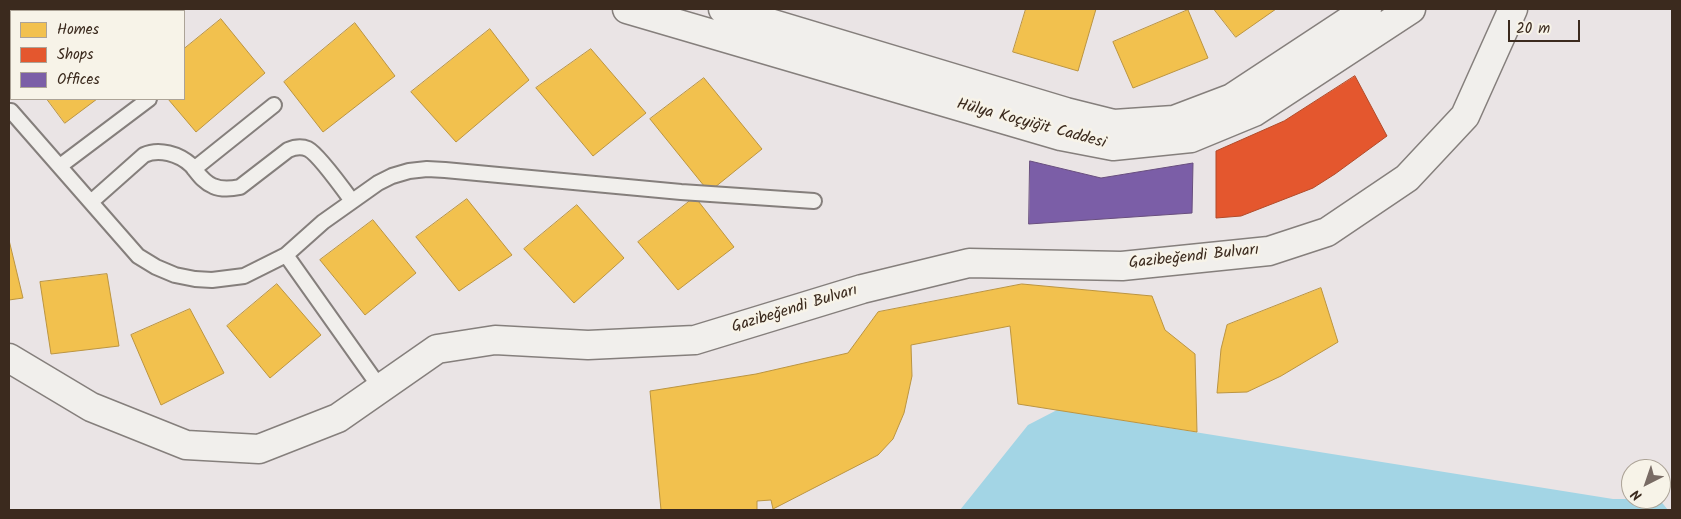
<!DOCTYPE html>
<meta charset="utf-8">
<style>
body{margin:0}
#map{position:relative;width:1681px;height:519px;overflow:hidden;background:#eae4e5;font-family:Kalam,sans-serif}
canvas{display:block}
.frame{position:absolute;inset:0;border:10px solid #3b2a1e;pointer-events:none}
.legend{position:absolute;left:10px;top:10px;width:175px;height:90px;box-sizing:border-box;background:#f7f3e8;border:1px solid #aca397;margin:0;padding:6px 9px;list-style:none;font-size:15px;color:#3b2a1e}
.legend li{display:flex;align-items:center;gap:10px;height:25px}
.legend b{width:25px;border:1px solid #aca397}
.north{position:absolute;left:1621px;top:459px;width:50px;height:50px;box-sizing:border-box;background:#f7f3e8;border:1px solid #aca397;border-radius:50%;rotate:221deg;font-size:14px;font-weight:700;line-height:20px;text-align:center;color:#3b2a1e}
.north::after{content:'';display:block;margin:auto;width:18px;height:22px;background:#786b64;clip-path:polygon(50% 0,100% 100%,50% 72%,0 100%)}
.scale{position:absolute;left:1508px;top:20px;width:72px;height:22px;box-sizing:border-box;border:2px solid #3b2a1e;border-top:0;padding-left:6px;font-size:15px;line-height:18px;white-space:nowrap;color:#3b2a1e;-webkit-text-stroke:4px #f7f3e8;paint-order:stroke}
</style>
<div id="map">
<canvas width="1681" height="519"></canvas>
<div class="frame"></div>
<ul class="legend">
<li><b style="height:14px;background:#f2c14e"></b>Homes</li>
<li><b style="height:14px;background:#e4572e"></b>Shops</li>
<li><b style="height:14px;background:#7b5ea7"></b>Offices</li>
</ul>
<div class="north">N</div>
<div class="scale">20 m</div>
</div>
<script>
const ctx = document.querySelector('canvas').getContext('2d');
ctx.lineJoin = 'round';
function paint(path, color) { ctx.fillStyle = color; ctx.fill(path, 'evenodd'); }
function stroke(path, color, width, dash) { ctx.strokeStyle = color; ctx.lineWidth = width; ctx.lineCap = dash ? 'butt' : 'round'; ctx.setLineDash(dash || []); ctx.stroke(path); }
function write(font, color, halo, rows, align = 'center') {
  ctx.font = font + ' Kalam,sans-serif'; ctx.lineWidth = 5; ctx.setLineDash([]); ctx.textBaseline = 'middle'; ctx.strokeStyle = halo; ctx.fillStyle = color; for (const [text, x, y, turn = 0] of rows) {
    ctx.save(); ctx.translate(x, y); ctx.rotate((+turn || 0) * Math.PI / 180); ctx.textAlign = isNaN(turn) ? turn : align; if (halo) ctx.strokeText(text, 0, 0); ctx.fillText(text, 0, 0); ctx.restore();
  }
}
const water = new Path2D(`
 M1057,410L1613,499H1659L1668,510H960L1028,425Z`);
const homes = new Path2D(`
 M1026,9H1096L1078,71L1013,52Z
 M1214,9H1276L1236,37Z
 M1188,10L1208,58L1133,88L1113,42Z
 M221,19L265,73L196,132L168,99H184V49Z
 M355,23L395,76L323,132L284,82Z
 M490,29L529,80L456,142L411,92Z
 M591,49L646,113L593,156L536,88Z
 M704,78L762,149L709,192L650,119Z
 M47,99H97L65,123Z
 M695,197L734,247L678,290L638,242Z
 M467,199L512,255L459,291L416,237Z
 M577,205L624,258L574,303L524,249Z
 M373,220L416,273L365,315L320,260Z
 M9,240L23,298L9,300Z
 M107,274L119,346L51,354L40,282Z
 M277,284L321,335L270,378L227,326Z
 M1022,284L1152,296L1165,330L1195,354L1197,432L1018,404L1010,326L911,345L912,376L904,413L893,439L878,455L773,509L771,500L757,501V510H661L650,391L756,374L848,353L878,312Z
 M1321,288L1338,342L1281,376L1247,392L1217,393L1221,349L1227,325Z
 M190,309L224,373L161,405L131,335Z`);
const shops = new Path2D(`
 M1355,76L1387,136L1335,174L1313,188L1241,216L1216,218V151L1284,121Z`);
const offices = new Path2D(`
 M1030,161L1101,178L1193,163L1192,213L1029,224Z`);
const lane = new Path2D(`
 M9,111H11L138,256L156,267L175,275L195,279L212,280L244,276L286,255L323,222L378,183L392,176L409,171L427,169L445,170L681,192L814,201
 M60,166L149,99
 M194,169L274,105
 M91,202L144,155C159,148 179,154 191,165C198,173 203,182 213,186C222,190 231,189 240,187L288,150C295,147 301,146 308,149C318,154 344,190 352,201
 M286,255L381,389`);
const secondary = new Path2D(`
 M627,9L1061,136L1113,146L1191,138L1254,112L1411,9
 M723,9L1066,112L1114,124L1174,120L1232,98L1367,9
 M9,358L91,407L186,445L259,449L338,418L437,349L495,340L588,345L695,340L862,289L969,263L1122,266L1269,251L1327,232L1407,178L1465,116L1513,9`);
const streetNames = [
 ["Hülya Koçyiğit Caddesi",1031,125,15],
 ["Gazibeğendi Bulvarı",1194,258,-6],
 ["Gazibeğendi Bulvarı",795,310,-17]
];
paint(water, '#a3d5e5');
paint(homes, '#f2c14e');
stroke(homes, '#bb9440', 1);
paint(shops, '#e4572e');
stroke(shops, '#b14a29', 1);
paint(offices, '#7b5ea7');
stroke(offices, '#684e7e', 1);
stroke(lane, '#857f7c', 18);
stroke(secondary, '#857f7c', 31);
stroke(lane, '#f1efec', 14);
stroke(secondary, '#f1efec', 28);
write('16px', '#3b2a1e', '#f7f3e8', streetNames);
</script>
